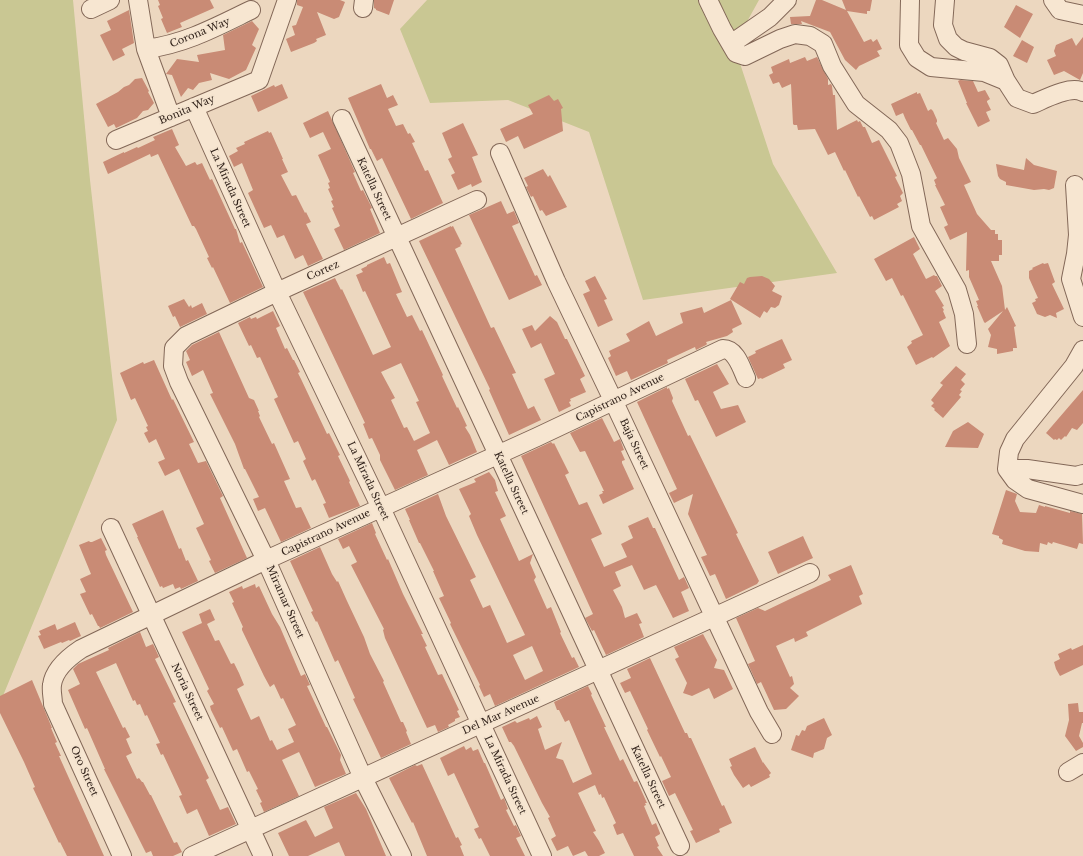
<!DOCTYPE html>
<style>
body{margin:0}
canvas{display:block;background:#ecd7bf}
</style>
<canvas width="1083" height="856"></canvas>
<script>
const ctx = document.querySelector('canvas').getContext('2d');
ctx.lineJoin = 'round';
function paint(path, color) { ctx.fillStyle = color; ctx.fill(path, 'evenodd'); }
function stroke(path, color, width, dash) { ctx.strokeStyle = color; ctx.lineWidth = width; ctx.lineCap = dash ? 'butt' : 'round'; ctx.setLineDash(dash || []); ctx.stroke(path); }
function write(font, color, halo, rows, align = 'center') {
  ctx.font = font + ' "Libre Baskerville",serif'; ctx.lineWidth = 3.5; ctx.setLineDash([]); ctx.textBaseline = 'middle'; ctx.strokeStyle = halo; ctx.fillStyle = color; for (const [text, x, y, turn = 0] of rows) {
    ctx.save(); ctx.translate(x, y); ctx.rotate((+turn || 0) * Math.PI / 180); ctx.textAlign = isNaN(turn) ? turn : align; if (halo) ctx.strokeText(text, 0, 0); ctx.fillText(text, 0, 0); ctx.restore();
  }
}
const green = new Path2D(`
 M0,0H73L90,180L117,420L0,703Z
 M427,0H759L734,45L773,164L837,273L643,300L589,132L508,100L430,103L400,29Z`);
const building = new Path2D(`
 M158,0H210L214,8L180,23L182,27L167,33L161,19L163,18L158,6L160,5Z
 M297,0H340L345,2L339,17L334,19L317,12L326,35L316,39L317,41L314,43L291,52L286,39L295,35L292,26L296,25L303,7L297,5Z
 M374,0H394L389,15L376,10V9L374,8Z
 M816,0H822L846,10L842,0H872L870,11H867V14L847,11L864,42L871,39L873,42L877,39L882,49L877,51L880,56L859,66L856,70L845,60L830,32L801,21L802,24H791L790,17L810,16Z
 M1016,5L1033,14L1020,38L1004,27Z
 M129,10L134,43L122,49L125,55L113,61L100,35L111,30L107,21Z
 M252,21L259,29L252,45L256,48L246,70L229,79L210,73L212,80L199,83L193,90L188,88L181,97L172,75L166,74L177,59L199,62L197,55L225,50L223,35Z
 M1083,37V73L1080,80L1064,71L1054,75L1047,60L1056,56L1054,51L1056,45L1072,38L1076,46Z
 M1022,40L1034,47L1027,63L1013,56Z
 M805,57L807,61L817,57L828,79V85L831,84L832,86L833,95H835L837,130L857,120L858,122L860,121L863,127H865L872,143L879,140L897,176L895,177L903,193L900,196L902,201L897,204L899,207L874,220L872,216L870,217L859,196L858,197L845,170L844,171L835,152L828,155L815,129L798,130L797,125H794L793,124L791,84L782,88L779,82L773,84L769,75L773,73L771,67L789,59L790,63Z
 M142,78L149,91L148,92L154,103L148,110L143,111L137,118L116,128L114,124L108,127L96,104L118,92L124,87L129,85L135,79Z
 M960,80L973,81L978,92L985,90L990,99L987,101V102L991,110L986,112L990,121L978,127L966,103H967L958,81Z
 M282,84L288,98L258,112L251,96L274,85L275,87Z
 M381,84L387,98L393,95L398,105L388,109L396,126L403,124L408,134L410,133L415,142L412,143L425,171L428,170L443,203L411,219L382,158L377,161L371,149H370L348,98Z
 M917,92V94L920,93L928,111L931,109L933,111L937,120V122L936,123L944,140L948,138L957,149L959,158L971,182L964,185L977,214L991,230H995V234H998V240H1002V255H999V261H991L1002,286L1005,310L1007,307L1016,326L1014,327L1017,348H1013V351L997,354V349L988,347L991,335L988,329L1003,311L985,323L984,322L977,306H978L976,301L979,300L969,277V270L966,271L967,232L950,240L944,227L948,225L940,207L945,205L935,185H936L934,180L937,178L921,145H920L912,130H911L905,118L903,113L896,116L891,104Z
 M549,95L554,101L558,99L563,108L561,109L563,131L524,149L518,136L506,142L500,129L533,114L528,105Z
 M328,111L355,172L353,173L361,191L363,190L372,208L370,209L380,233L344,250L334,229L340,226L332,208L334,207L331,201L333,200L328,189L330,188L328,183L330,182L318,155L331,149L323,132L310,138L303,123Z
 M463,123L478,155L472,157L482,182L472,187L471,184L458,190L451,175L455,173L448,159L452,157L442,133Z
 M172,129L179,145L175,147L186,166L195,162L197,165L202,163L210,180L212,179L235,229H236L240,243L242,242L263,287L230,303L213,267L212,268L207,258L209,257L196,229L194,226H192L158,154L151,157L150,154L108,174L103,162L124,152V153L137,147L138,148L155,140L153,137Z
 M268,131L269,133L271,132L283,159H282L288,172L281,175L292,196L296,195L305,213L306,212L311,222L306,224L323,259L308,266L303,255L295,259L284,235L277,238L271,225L264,228L248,193L253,190L242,163L234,167L229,156L238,151L236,148L245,144L244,142Z
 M1026,158L1034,165L1057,171L1054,188L1049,190L1044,189L1034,190L1006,185V182L1000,179L998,176L996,164L1024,170Z
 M543,169L548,177L550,175L567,207L546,216L542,210L540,211L533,196L531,197L526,187L528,186L524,178Z
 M501,201L507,214L514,211L519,223L512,226L535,276L537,275L542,285L509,300L469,215Z
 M451,226V227L453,226L462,244L460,245L461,246L455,249L491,328L494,327L516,373L512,374L528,409L534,406L541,420L509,435L489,390L490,389L419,241Z
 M914,237L920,249L913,254L926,279L934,275L935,276H937L942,286L935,291L944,306L942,307L944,310L943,311L946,318L939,322L950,346L933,358L932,357L916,365L907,347L912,343L911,341L923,335L903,295L901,296L892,278L886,281L874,259Z
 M384,257L387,264L390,263L402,292L396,294L407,317L412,315L420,331L422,330L443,375L442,376L457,408L458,407L467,426L465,427L470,435L477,452L449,465L437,440L417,450L428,475L395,490L380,460V455L372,438L369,439L363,424L365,423L303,292L335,278L341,290L342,289L373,355L391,347L365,291L363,292L356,275L363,272L361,269L367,266V265ZM401,363L419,401L416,402L430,433L414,441L407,427L404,428L391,400L395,398L381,372Z
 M1043,263L1044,264L1048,263L1055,282L1052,284L1064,309L1056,313L1057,318L1050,315L1045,317L1037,314L1032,303L1036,301L1035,299L1038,298L1029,278V271L1033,269L1032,268Z
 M595,276L607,299L604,300L613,320L598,327L583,294L590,291L585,281Z
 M750,277L762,276L769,279L775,286L772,291L782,296L779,305L775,308L771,307L767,313L764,311L760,318L730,299L740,282L744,284L747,278Z
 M184,299L189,307L191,305L192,308L202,303L207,314L180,327L175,316L173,317L168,306Z
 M731,300L742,324L732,329L733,332L727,336L706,342L707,344L706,345L696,350L695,347L667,360L668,363L631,380L627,371L616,376L608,358L611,356L609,351L630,341L626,334L649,321L656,336L683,323L680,313L702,307L704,313Z
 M273,311L280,326L276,328L285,349L287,348L293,360H294L300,372L298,373L301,379L327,434L329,433L340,455L338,456L350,481L349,482L360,506L329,518L323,504L326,503L316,481L315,479L312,481L303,461L306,459L298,441L294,443L274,399L278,397L260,357L257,358L251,345L249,346L238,323L250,317L251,319L256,317L257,319Z
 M550,316L557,322L565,339H567L585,376L580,379L586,392L570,399L571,401L569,402L571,406L559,412L544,379L555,374L541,343L531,348L522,329L532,325L535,331Z
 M219,332L249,398L254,400L259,411H258L260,416L259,417L272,444L274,443L290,479L284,481L296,508L301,507L311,528L281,542L265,508L258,511L253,499L259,497L245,469H244L235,444L210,394L213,393L203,370L192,376L186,362L190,360L186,351L192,345Z
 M782,339L792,360L783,364L785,368L762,379L761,378L758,379L748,357L756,353L755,351Z
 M154,360L172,400L173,399L194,442L189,444L198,463L206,461L223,496L220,498L247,558L215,573L209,561L211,560L196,528L204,524L179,469L165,476L158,462L165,459L156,439L149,443L144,433L148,431L146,427L148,426L135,398L131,400L120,373L143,362L144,364Z
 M717,364L729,384L713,392L721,409L738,405L746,422L716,437L698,400L695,401L685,379Z
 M956,366L966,374L961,380L965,384L960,390L962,391L959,395L961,397L943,418L934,410L935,409L931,406L934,403L931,400L943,385L940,383Z
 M667,387V389L669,388L673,398L672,401L688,436L690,435L735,527L738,533L736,534L759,581L757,584L726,599L715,574L710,576L701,557L707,555L688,514L693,494L674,503L669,493L677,489L637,402Z
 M1083,390V423L1077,430L1072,428L1066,437L1065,436L1061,440L1059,438L1057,440L1055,439L1054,440L1046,433Z
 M602,418L614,442L620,439L624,450L621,451L625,460L622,461V463L634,489L603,504L599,495L603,493L602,491H604L585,451L580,452L570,433Z
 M968,422L984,434L978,448L945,447L953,431Z
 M551,442L553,444L554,443L569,473L565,475L579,505L587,502L602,534L591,539L604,567L627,557L621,544L633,538L628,526L648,517L653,528H655L679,580L684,577L689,588L681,592L689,611L673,618L656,585L644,590L632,565L615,572L621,586L613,590L622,607L625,618L637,613L642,623L639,624L644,637L606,655L594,630L592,631L585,618L593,614L521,456Z
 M489,472L495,480L498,491L495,492L506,516L500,519L519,561L533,554L530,563L536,577L534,580L547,609L551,607L561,632L560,633L572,658L574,657L579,667L495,706L490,694L484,697L479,686L480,685L450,624L451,623L439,598L444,596L433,571H434L420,543H419L409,520H410L405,509L438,494L446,516L476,577L470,580L483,608L490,605L507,643L525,635L477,535L469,516L471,514L459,489L476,482L474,479ZM532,646L543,671L525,680L513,655Z
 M1006,490L1017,494L1015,501L1020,512L1036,513L1039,505L1045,507V506L1070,513V511L1082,514L1083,544L1079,543L1077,549L1053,542L1052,544L1048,542L1047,545L1040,543L1039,552L1025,551L1002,544L1003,540L999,538V536L992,534Z
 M163,510L179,549L181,548L186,561L188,560L198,581L181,589L180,587L175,589L173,584L163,588L162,586L160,587L137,537H138L132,524Z
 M372,523L376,533L375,534L387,560L388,559L403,594L423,634H421L427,646L425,647L438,675L442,674L459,710L457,711L460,717L455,719V721L448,725L449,727L438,732L435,725L427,728L385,638L383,630L384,629L351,565L357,562L349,546L343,549L338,539Z
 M803,536L813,558L778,574L768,552Z
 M101,538L107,550L105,551L106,555L133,612L100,628L99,626H98L92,614L90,615L80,594L86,592L80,579L91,574L79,545L89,541L90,542H92Z
 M320,547L332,574L337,582L338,581L347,601L364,637L370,654L384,681L383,682L401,722H403L407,731L406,732L411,744L381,758L353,699L355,698L338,660L335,662L317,621L316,622L311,612L313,611L290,561Z
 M851,565L863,594L859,596L862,604L806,632L808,636L795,642L794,638L776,646L790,677L792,676L794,684L790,688L799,696L786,709L774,710L761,682L757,684L748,664L755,661L736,618L758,608L765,611L790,599L831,580L828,575Z
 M255,584L256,588L259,586L272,614L280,627L301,676L305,674L310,685L307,686L326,727H327L341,755L340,760L346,774L315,787L299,752L282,760L299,796L264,812L260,803L262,802L256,790L258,789L249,771L247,772L237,749L233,751L222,727L220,728L211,710L210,706L214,704L207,691L209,689L182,632L202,623L199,614L210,609L215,620L207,624L215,641L219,640L231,664L234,663L239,673L244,685L237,689L251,720L259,716L270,741L272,740L277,750L294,742L288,729L296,725L283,698L281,699L274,684L270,687L264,676L242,630V628L243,627L232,603L234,602L229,592L242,586L243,589Z
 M75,622L81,636L70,641L69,640L62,643L61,642L44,649L38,636L41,635L39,631L55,624L57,630Z
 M140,632L146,647L153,644L159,657L155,659L176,702L173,703L209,778L206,780L220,810L228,807L236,824L209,836L197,809L187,814L179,796L182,795L163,754L161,755L156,744L160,743L147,715L145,716L140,704L137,705L135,700L133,701L116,663L96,672L123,728L125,727L130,737L126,739L132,753L126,756L137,779L139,778L142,782H143L150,795H151L174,843L177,842L182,852L173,856H153L151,851L146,853L104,769H105L87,728L85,729L68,690L80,684L73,669L78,664L109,650L108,648Z
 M703,634L717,660L714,668L724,670L733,689L714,699L709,688L692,696L683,693L687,683L675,659L679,657L674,647Z
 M1083,645V665L1060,676L1056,669L1054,662L1060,659L1058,654L1071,648L1072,650Z
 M650,658L685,733H687L689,738H691L722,806L724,805L732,823L719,829L720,832L696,843L690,831L693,830L675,793L669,796L662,781L671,777L661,756L660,757L647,730L648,729L630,691L625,693L620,683L631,678L627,669Z
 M32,680L52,728H51L57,742L55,743L61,756H59L104,856H67L60,842L59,843L33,788L35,787L24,762L0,713V696Z
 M588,686L592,694L591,695L606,727H604L620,761L623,759L634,782L637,781L647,803H645L646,805L644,806L652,825L656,823L660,833V834L655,837L659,846L657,847L663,856H634L623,833L617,835L613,825L616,823L604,797L602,798L601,794L599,795L595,785L578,793L596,831L593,832L599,841L605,853L599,856H588L585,851L573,856L568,846L557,851L551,839L556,836L548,818L550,817L542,803L514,746L511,742H509L502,727L515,721L517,723L529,718L530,720L537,716L542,727L538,729L545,750L562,742L556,758L563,760L573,783L592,774L569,720L565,722L559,710H557L554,702Z
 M1078,703L1079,712H1083V723H1082L1079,736L1083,743V747L1076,751L1065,736L1069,720L1068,704Z
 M824,718L832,735L827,738L824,749L814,753L813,758L791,750L796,735L799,736L802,730L805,731L807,726Z
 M464,746L466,750L471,747L473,751L478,749L484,763H485L501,800L504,798L508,809L506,810L514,826L516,825L521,836L516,838L525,856H490L481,838L479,839L474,829L479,827L454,773L448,776L440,758Z
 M755,747L763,763V762L771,773L769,775L770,777L751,787L749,784L743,788L734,775L730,767L732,766L729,759Z
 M422,764L456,838L458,837L462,845L460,846L464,856H427L413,822L412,823L389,778L415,765L417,766Z
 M356,793L366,809L386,856H345L339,842L308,856H289L278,833L306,820L315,837L333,828L324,807Z`);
const minor = new Path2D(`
 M138,0L146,49L171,117
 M708,0L722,29L736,53L745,56L780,39L795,34L810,36L823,44L832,66L856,104L889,130L899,143L911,174L921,226L957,290L964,314L967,344
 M910,0L909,45L917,58L931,67L984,72L1006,81L1017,98L1033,104C1045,99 1070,85 1083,92
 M945,0L943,25L948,39L956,47L964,51L990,58L999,65L1006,81
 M1053,0L1060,10L1083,15
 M363,8L364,0
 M91,9L110,0
 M731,44L770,17L787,0
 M146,49C185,44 216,27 251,10
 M194,107L277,292L381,508L542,856
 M342,119L680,846
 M116,140L259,80L287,0
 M500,153L556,281L613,400L759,712L772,734
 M1075,185L1078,235L1076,254L1071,279L1083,317
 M1007,469L1009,452L1015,439L1074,366L1083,350
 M1007,469L1015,480L1028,489L1083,504
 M1007,469H1027L1076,476L1083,474
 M111,528L263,856
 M1068,772L1083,763
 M122,856L53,704C53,698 51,691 52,685C54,669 69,657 81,649L266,560L537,437L723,349C736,349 741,367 746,378
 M192,856L810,573
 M402,856L363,778L266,560L179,382L173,366L174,348L186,336L277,292L477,200`);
const streetNames = [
 ["Corona Way",200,33,-22],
 ["Bonita Way",187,110,-23],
 ["La Mirada Street",230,188,66],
 ["Katella Street",374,189,65],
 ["Cortez",323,271,-24],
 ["Capistrano Avenue",620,398,-26],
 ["Baja Street",634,444,65],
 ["La Mirada Street",368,481,65],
 ["Katella Street",511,483,65],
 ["Capistrano Avenue",326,533,-25],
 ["Miramar Street",285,602,66],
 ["Noria Street",187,692,65],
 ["Del Mar Avenue",501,715,-24],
 ["Oro Street",84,771,66],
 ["La Mirada Street",505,775,65],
 ["Katella Street",648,777,65]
];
paint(green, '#c9c793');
paint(building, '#c98b75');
stroke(minor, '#836858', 20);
stroke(minor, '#f7e6d1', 18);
write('10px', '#33241c', '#f4e3ce', streetNames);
</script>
